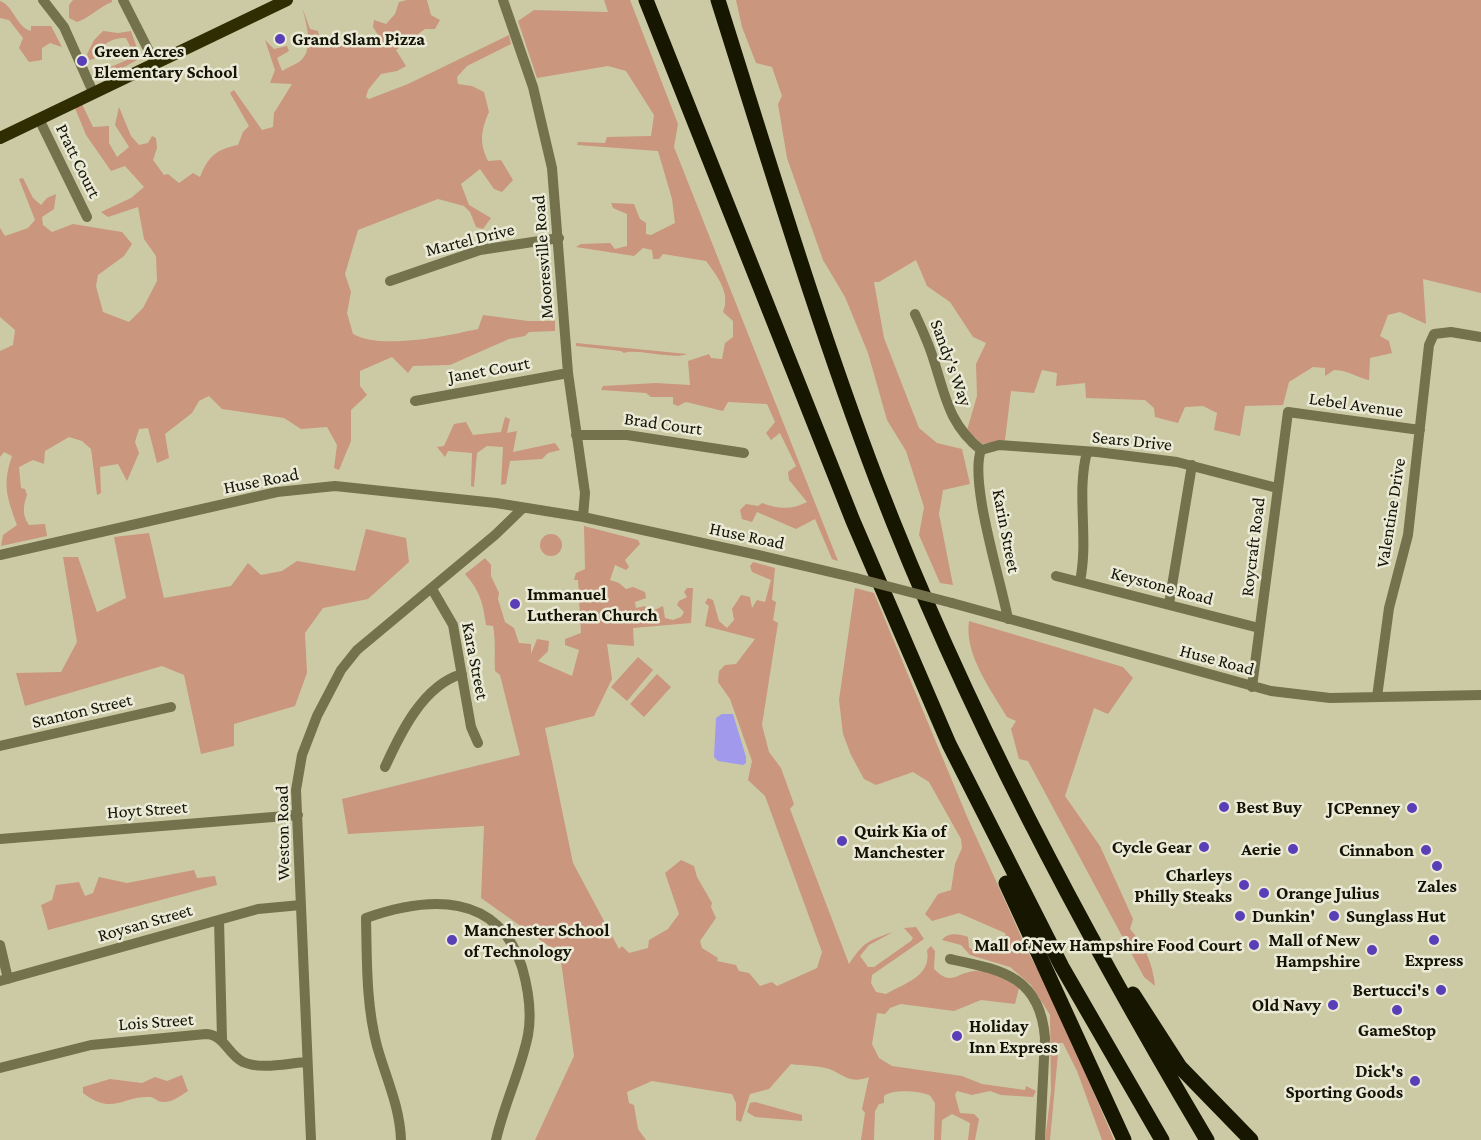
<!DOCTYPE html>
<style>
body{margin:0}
canvas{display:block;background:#cbcaa4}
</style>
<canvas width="1481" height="1140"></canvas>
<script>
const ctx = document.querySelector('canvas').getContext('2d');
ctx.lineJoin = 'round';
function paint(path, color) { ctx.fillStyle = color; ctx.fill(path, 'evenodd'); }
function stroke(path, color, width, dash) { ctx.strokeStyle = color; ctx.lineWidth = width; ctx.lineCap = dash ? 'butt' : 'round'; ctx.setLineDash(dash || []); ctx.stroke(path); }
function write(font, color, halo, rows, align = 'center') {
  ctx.font = font + ' "Crimson Pro",serif'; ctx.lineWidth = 5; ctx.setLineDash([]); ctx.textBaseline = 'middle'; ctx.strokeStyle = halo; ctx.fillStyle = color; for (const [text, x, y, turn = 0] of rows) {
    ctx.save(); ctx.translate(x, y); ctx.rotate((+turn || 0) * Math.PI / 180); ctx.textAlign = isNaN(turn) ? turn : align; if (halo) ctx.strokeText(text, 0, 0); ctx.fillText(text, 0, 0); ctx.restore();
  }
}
const green = new Path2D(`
 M73,0H112V2C99,7 91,17 77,22L69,18V5Z
 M407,0H427L431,15L440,20L435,29H425L396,50L406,66L397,71L381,74L368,90L366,97L369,99L408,84L509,35L511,44L467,66L457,77L458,84L472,86L484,92L489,112C481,130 479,143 488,161L501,160L513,180L502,192L494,189L480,169L461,184L469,205L491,218L483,229L476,227L470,212L464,206L438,199L358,230L345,274L351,292L347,313L353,334C381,350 446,336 478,329L483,315L528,321H555V331L529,332L525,336L509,339L450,365L413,366L408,373L392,357L360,371V386L367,395L351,410V441L339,470L334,468L337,445L327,427L301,429L284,418L222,409L209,396L199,401L192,413L165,434L169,458L157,463L148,428L139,429L135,442L139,453L127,481L118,464L100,467L101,493L97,495L91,449L82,441L69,437L45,451L44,464L33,460L19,467L21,488L25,489L27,495C23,506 22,515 29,525L45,524L47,536L1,546L3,535L17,525C7,497 2,485 12,456L4,452L0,457V351L13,345L15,330L0,317V228L5,236L28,228L35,220L19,179L23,178L33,198L41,205L47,198L56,194L54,209L42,217L43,225L52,232L73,224L122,232L132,244L124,256L98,275L96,286L103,312L129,322L143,308L157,281L156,256L144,239L138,207L108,217L101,212L131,198L144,187L125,166L111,171L86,135L75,108L82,104L93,127L109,126V143L117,157L129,147L115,125L119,107L131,136L139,145L148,143L152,136L156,138L157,148L153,160L164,175L168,174L179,183L193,173L200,177C208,157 216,149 238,145L243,132L249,126L230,93L234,90L262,130L273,127L274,113L292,84L270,83L275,70L265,40L274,49L287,46L289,51L277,58L282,71C287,68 294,65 299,62C315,51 306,22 302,7L310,29L318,31L319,36L340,43L343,37C360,44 365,52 380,38L373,27L374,20L386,24L395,14L399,2Z
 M604,0H630L678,124L674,147L838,561L832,559L815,519L796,529L757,512L752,522L742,519L740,510L746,504L758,506L762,503C777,509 792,510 807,502L789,480L788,472L796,466L780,433L771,440L766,433L775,422L767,404L728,402L723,411L686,402L678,406L673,404V397H651L646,393L601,390L603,386L656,383L690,385L688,361L709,354L711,358L722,359L725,343L733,337V321L723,312C731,293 717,276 706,261L663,254L659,259H653L652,250L643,248L634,256L576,247L581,244L610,243L615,249L627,246V214L613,208L611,203L634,204L640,219L646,223V234L651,235L675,223L672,199L658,151L577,145L578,142L605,143L607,137L651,136L654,115L626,71L608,66L537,78L518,21L534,10L608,12Z
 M736,0H1481V293L1423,279L1426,324L1400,312L1388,315L1380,336L1389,341L1392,353L1370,358L1369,380C1355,377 1351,371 1334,370L1325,376V368L1313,367L1289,382L1283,405L1245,406L1240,436L1214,430L1217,413L1203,406L1185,407L1178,423L1155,417L1154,408L1145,400L1086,398L1085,383L1056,386L1057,373L1042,370L1034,393L1011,391L1005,440L982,444L967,430L977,396L976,364L986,343L973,337L950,302L927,286L916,260L879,282H874L884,338L919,428L937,443L962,449L970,484L943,490L939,514L953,585L940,583L919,535L924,507L906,451L887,420L868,353L845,297L823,260L787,158L778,104L782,96L772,67L756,63L742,27Z
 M0,1C14,6 16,27 31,31V26H51L62,47L50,43L42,48V60L29,62L19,48L23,38L9,20L0,18Z
 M103,31L118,33L131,31L139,54L137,60L103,79L99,78V72L129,59L132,50L126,38C109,38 102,45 94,59L89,60L87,54L94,40Z
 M576,343L687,354C675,360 634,348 624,353L621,351L576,346Z
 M505,417L510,419L507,433L517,431L513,452L555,443L560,450L548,453L542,459L510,461L506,484L501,485L503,447L487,446L477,453L474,487L471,486L472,453L448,451L445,457L437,447L444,446L454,424L466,422L473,435L501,432Z
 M584,526L638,540L640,544L625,560L629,567L626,570L615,565L610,580L619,583L626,589L633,587L645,592L646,598L635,602L636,608L645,606L650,612L663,606L665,618L673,620L681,617L684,612L677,605L679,601L687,597L684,592L687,588H693L691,623L633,628L634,646L607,644L612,679L594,716L545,728L573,863L619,949L622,946L629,953L648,948L649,940L668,929L679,914L665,873L681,860L694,866L697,877L712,903L711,907L716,918L700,941L702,948L718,958L717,961L736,965L739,971L749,973L760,986L772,982L777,986L817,968L822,952L765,796L748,780L752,761L730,699L718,682L719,671L725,665L736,664L755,639L705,626L709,606L705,603L708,598L713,600L719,621L727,628L734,620L732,609L741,595L750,597L752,608L757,600L765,602L771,580L752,572L750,566L753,562L775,568L772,600L776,602L773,620L778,623L762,725L769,752L781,768L794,804L790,809L849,964C864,942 867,941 893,932L869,945L860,956L868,967H874L911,941L913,938L904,928L916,927L924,939L872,975L871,983L876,992L886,994C905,983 932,976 927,950L931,946L935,951L934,969C952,987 955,973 974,971C989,970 1008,979 1019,988L1015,1004L981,1000L954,1011L901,1004L890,1008L885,1014L877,1013L872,1044L879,1058L892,1066L962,1076L982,1084L1025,1090L1026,1086L1036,1091L1033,1097L1001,1095L990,1091L972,1095L957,1091L955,1095L960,1113L974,1114L979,1119L975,1140H968L970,1123L952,1114L942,1120L941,1140H934L935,1103C933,1101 932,1097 929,1095C918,1091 893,1089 884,1096V1103L879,1104L875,1111L874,1140H861L865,1113L862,1109L869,1077C853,1083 847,1078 834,1071C823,1065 803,1066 791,1064L769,1089L750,1094L741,1122L736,1120V1103L732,1094L652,1081L627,1092L629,1103L634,1105L638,1129L646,1140H535L574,1056L560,954L481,898L484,826L348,834L342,799L520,755L500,675L495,671C494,655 496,642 493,626L486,625C483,603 480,591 465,574L485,558L491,565V576L499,593L498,599L505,622L514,628L519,643L531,644V654L537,639L549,641L548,651L538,661L572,676L579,650L565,645V639L581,633L578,580H574L576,573L585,569Z
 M366,529L406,538L409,562L368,599L323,608L305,633L307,673L295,706L234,724V746L201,754L184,675L162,666L25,706L16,673L61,672L77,642L63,557H78L97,612L126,598L114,537L149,533L164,598L231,586L248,563L261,575L282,571L297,561L355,571Z
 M540 545a11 11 0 1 1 22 0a11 11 0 1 1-22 0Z
 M855,588L874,593L968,819L1029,954L1053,997L1114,1140H1102L1077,1071L1063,1043H1059L1050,1140H1045L1051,1091L1050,1015L1031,985L1010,967L970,955L961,945L942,940C948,932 959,934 968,937L969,948L981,952L1005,951L1007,939L1005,933L959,913L932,921L925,914L938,894L951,890L955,864L962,848L961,839L929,782L913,772L876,785L864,779L851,755L843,734L839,700Z
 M969,621L1123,667L1133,678L1108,714L1094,708L1065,796L1100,846L1133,919L1130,929C1145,946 1153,964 1155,986L1144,977L1028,761L1019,759L1011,729L1016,721L1007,717C991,690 964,654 969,621Z
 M638,657L653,670L627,701L611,687Z
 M657,674L671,687L644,717L630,704Z
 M194,870L197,878L215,876L217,885L48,930L41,905L52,900L56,885L79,882L85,896L93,893L99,877L127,883Z
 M182,1075L188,1091C180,1096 172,1103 162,1102C158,1102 154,1097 150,1097C121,1096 113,1116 83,1093V1087L110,1079L142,1083L155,1077L167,1081Z
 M755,1102L802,1115V1121L755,1117L747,1112L750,1103Z`);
const water = new Path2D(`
 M722,714H733L746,757V763L743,765L718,761L714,757L716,718Z`);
const minor = new Path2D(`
 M43,0L64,27L93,92
 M123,0L155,63
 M503,0L533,87L552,168L568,373L585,493L583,517
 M39,119L87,217
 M390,281L480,250L559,238
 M915,314C922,329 929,344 934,361C946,398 949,424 981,450
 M415,401L568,373
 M576,435H627L744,453
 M981,450L999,445L1097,452L1177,462L1277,488
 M981,450C969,482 1001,581 1008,619
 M0,555L277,492L335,486L496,503L583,517L758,555L856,578
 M1056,576L1259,628
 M1080,581C1089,539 1076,494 1087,452
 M432,589L453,625L471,727L478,743
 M952,603L1271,691L1330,698L1481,695
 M1169,604L1192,465
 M1252,687L1288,412L1420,430
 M1377,697L1389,608L1408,535L1429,345L1434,334L1451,332L1481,337
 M0,746L171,707
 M385,767C400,734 423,685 462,674
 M0,839L298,815
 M219,920L222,1039
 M0,945L8,979
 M950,959C1002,970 1040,976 1045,1038L1040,1140
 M0,981L258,909L301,905
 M0,1068L91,1045L206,1034C225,1035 227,1054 243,1062C261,1070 288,1063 307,1062
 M311,1140L296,790L302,755L317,716L341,670L357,650L495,535L523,508
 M401,1140C400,1107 386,1078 377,1046C366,1004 367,961 366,918C429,896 498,892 522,967C528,988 532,1013 528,1035C521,1070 504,1104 496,1140`);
const major = new Path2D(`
 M0,138L287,0`);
const highway = new Path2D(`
 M646,0L853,521L949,744L1062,967L1162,1140
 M718,0C769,161 817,323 877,481C966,712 1081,928 1207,1140
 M1006,883L1124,1140
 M1133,994L1180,1067L1251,1140`);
const minorBridge = new Path2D(`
 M856,578L952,603`);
const markers = [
 [280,39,6,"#593fb7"],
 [82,61,6,"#593fb7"],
 [515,604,6,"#593fb7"],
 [1224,807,6,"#593fb7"],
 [1412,808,6,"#593fb7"],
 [842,841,6,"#593fb7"],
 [1204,847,6,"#593fb7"],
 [1293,849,6,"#593fb7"],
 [1426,850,6,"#593fb7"],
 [1437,866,6,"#593fb7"],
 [1244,885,6,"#593fb7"],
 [1264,893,6,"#593fb7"],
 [1240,916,6,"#593fb7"],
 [1334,916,6,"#593fb7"],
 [452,940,6,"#593fb7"],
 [1434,940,6,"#593fb7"],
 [1254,945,6,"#593fb7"],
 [1372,950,6,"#593fb7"],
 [1441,990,6,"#593fb7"],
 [1333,1005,6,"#593fb7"],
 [1397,1010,6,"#593fb7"],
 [957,1036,6,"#593fb7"],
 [1415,1081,6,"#593fb7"]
];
const poiNames = [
 ["Grand Slam Pizza",292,39],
 ["Green Acres",94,51],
 ["Elementary School",94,72],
 ["Immanuel",527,594],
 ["Lutheran Church",527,615],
 ["Best Buy",1236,807],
 ["JCPenney",1400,808,"right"],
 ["Quirk Kia of",854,831],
 ["Manchester",854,852],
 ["Cycle Gear",1192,847,"right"],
 ["Aerie",1281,849,"right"],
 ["Cinnabon",1414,850,"right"],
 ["Charleys",1232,875,"right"],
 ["Philly Steaks",1232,896,"right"],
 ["Zales",1437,886,"center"],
 ["Orange Julius",1276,893],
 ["Dunkin'",1252,916],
 ["Sunglass Hut",1346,916],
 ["Manchester School",464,930],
 ["of Technology",464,951],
 ["Mall of New",1360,940,"right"],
 ["Hampshire",1360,961,"right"],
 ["Mall of New Hampshire Food Court",1242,945,"right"],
 ["Express",1434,960,"center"],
 ["Bertucci's",1429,990,"right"],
 ["Old Navy",1321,1005,"right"],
 ["Holiday",969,1026],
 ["Inn Express",969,1047],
 ["GameStop",1397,1030,"center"],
 ["Dick's",1403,1071,"right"],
 ["Sporting Goods",1403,1092,"right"]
];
const streetNames = [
 ["Pratt Court",78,161,64],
 ["Martel Drive",470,240,-14],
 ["Mooresville Road",543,257,-94],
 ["Sandy's Way",951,363,70],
 ["Janet Court",489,370,-10],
 ["Lebel Avenue",1356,405,8],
 ["Brad Court",663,424,8],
 ["Sears Drive",1132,441,6],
 ["Huse Road",261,481,-11],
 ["Valentine Drive",1391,513,-81],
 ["Karin Street",1006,531,79],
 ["Huse Road",747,536,12],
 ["Roycraft Road",1253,547,-83],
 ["Keystone Road",1162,586,15],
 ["Huse Road",1217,660,15],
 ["Kara Street",475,661,79],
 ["Stanton Street",82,711,-13],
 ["Hoyt Street",147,810,-4],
 ["Weston Road",283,833,-91],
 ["Roysan Street",145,923,-16],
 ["Lois Street",156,1022,-4]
];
paint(green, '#ca967d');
paint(water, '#a099ec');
stroke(minor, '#73724d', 10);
stroke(major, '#2f2d01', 12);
stroke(highway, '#171600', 15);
stroke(minorBridge, '#73724d', 10);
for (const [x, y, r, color] of markers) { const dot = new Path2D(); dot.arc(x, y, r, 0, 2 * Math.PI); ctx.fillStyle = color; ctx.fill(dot); stroke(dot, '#eaead6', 2); }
write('bold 18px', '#141306', '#eaead6', poiNames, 'left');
write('18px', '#141306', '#eaead6', streetNames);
</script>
